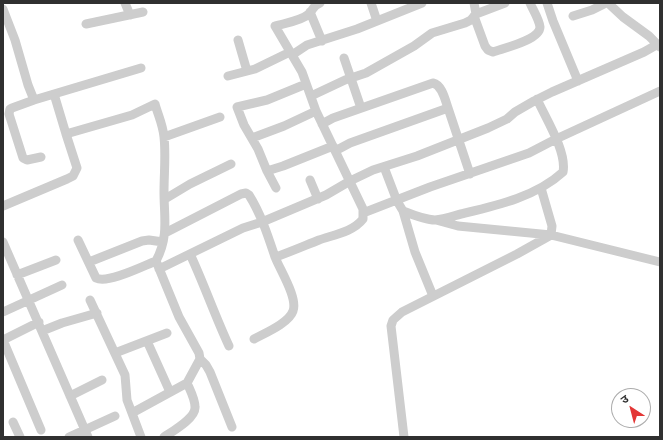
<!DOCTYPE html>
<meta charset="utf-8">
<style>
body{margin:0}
#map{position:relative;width:663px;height:440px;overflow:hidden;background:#fff;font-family:"Open Sans","Noto Sans Devanagari",sans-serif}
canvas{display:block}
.frame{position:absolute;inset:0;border:4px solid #303030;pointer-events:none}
.north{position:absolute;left:611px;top:388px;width:40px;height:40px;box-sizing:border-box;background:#fff;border:1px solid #acacac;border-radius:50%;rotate:324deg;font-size:11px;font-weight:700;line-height:16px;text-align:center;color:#303030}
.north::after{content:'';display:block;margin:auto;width:14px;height:18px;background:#e33736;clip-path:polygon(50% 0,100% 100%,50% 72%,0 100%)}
</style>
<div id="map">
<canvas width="663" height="440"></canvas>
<div class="frame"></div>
<div class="north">उ</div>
</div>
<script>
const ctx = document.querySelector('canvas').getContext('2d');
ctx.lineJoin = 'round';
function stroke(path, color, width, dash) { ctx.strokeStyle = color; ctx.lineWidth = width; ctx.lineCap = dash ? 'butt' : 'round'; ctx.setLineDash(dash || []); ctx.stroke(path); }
const minor = new Path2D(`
 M125,3L130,15
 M371,3L377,21
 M547,3L553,21L578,81
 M608,3L623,17L649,36L660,47
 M3,9L15,40L28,85L34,100L54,94L66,134L132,115L155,104C158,115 163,125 164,137C166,154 164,174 164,192C164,217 169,237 156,261L179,317L199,353L200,359L187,383C190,390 195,399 195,407C196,418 173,431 164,437
 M310,12L322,41
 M476,14L505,3
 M474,16L485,46L488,50L493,52C504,48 540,40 540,27C539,19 533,10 530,3
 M573,16L592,10L606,3
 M86,24L143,12
 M238,40L247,71
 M292,55L307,45L357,29L422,3
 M344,58L361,108
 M228,76L255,69L290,52
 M54,94L141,68
 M311,96L345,80L366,73L414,46L432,33L465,23L471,20L476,14L474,3
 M34,100L12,108L10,109L9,114L23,158L27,160L41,157
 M322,124L333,118L433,83C442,85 445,99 448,108
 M164,137L220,117
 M252,138L284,126L316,111
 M335,151L350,143L448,108L470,174
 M384,167L397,201L403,211C413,215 425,220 435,220C445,219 456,215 465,213C499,205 537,196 563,172C567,152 546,119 537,99
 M267,171L283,166L333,146
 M310,180L318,199
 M276,188L267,171L258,149L244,125L237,107L267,100L306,84
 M165,199L190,184L231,164
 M3,206L67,179L73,176L77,168L66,134
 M403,211L415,252L433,296
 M363,213L430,187L529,153L556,139L660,91
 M436,220L458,226L551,235L660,262
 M165,233L241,194L246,193L249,195C261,214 268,236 275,257C280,270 298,298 293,311C289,323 265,333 254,339
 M78,240L96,278C108,284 143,266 156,261
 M3,242L88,437
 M190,254C204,284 215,316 229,346
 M276,257C290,252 304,246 319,240C333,235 353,232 363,219V209L316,111L302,72L275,26C285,23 301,21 309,14C314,9 312,6 320,3
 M89,262L142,241L149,240L163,242
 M159,269L243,228L262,222L326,195L350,181L373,170L417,156L488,128L507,119L515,112L534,101L552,92L644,52L658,44
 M17,275L56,260
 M90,300L125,375L127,400L141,437
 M3,312L62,285
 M42,331L62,323L97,313
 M3,340L41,430
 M3,340L39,322
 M147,341L170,392
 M115,353L167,333
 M200,359L206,365L210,372L232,427
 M70,396L102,380
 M132,413L187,383
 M13,422L20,437
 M69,437L115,416
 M404,437L391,326L393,320L402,312L517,254L551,235L552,226L541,188`);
stroke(minor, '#cdcdcd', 9);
</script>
